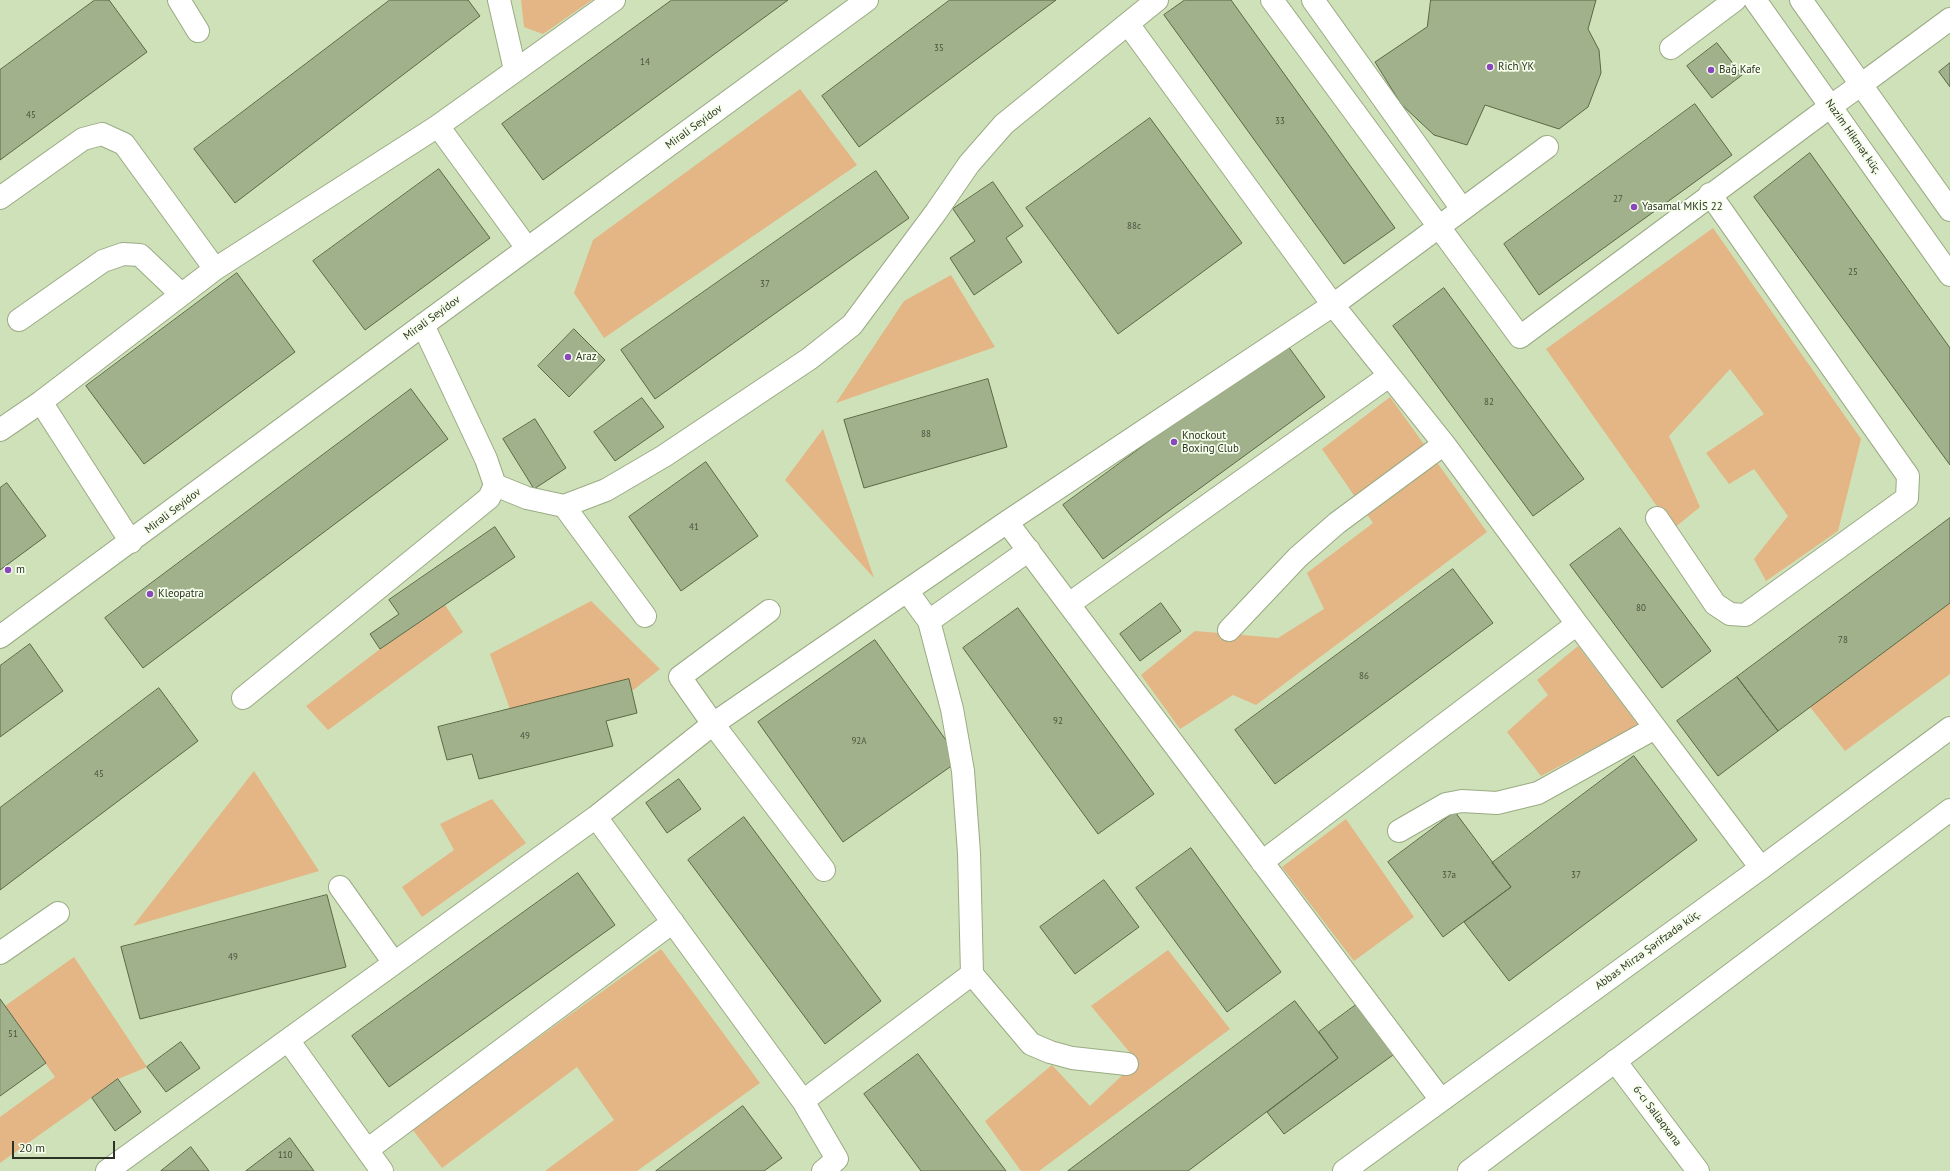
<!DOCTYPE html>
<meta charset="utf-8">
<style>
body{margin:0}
#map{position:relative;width:1950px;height:1171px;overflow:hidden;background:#cfe1b9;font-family:"PT Sans",sans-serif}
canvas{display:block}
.scale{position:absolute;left:12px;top:1141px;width:103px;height:18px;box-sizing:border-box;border:2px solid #2d3324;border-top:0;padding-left:5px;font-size:12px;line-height:14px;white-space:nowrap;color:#2d3324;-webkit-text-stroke:3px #f5feea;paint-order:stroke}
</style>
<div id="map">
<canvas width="1950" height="1171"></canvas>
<div class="scale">20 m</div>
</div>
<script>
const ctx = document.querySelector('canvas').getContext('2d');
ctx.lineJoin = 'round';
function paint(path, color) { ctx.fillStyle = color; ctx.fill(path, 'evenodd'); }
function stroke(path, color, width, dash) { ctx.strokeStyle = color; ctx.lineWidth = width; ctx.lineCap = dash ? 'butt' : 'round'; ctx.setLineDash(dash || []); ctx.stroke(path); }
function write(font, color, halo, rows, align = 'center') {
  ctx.font = font + ' "PT Sans",sans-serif'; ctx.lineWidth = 3.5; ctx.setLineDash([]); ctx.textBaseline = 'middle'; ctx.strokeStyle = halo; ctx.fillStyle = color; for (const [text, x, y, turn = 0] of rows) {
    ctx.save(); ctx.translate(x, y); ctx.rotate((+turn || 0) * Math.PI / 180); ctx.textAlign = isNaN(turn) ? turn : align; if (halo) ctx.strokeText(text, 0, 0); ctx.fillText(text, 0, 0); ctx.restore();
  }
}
const green = new Path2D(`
 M521,0H592L543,34L524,27Z
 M800,89L857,165L604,338L574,293L593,240Z
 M1713,228L1861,439L1838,531L1766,581L1754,559L1788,516L1754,469L1729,484L1706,453L1764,414L1730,369L1669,436L1700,507L1673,529L1546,349Z
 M951,275L995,347L836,403L904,301Z
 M1390,397L1487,532L1256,705L1233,695L1180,729L1141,675L1195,631L1278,638L1324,609L1307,573L1373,523L1322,449Z
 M823,429L874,578L785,480Z
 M591,601L660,669L632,691L629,680L510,709L490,654Z
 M1950,603V674L1845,751L1810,707Z
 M445,605L463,632L328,730L306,706L380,649Z
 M1578,646L1638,725L1541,776L1507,732L1548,695L1537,680Z
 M254,771L319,871L133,926Z
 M492,799L526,843L422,917L402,887L454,850L440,824Z
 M1346,819L1414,917L1354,961L1282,867Z
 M661,949L760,1083L637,1171H545L614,1120L577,1067L442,1168L412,1129Z
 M1168,950L1230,1029L1039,1171H1021L985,1121L1052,1065L1090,1106L1137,1061L1091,1006Z
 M74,957L147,1067L118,1079L0,1163V1117L55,1077L5,1006Z`);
const building = new Path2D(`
 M95,0H109L147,52L0,160V70Z
 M390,0H468L480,16L235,203L194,149Z
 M672,0H788L543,180L502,124Z
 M950,0H1056L859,147L822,96Z
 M1185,0H1231L1395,228L1344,264L1164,15Z
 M1431,0H1596L1588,29L1599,50L1601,73L1588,107L1559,129L1485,105L1467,145L1434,135L1401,104L1375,62L1427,27Z
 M1717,43L1742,75L1712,98L1687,66Z
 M1950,63V87L1939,72Z
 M1695,104L1732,155L1539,295L1504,244Z
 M1150,118L1242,243L1118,334L1026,208Z
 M1810,153L1950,348V465L1754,197Z
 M439,169L490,238L365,330L313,261Z
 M876,171L909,218L655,399L621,350Z
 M993,182L1023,226L1006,238L1022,262L974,295L950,258L975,241L953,209Z
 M237,273L295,352L144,464L86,386Z
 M1444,288L1584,479L1533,516L1393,326Z
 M574,329L605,360L569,397L538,366Z
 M1285,342L1325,397L1103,559L1063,505Z
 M988,379L1007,447L864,488L844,420Z
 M411,389L448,439L143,668L105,618Z
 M642,398L664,427L615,461L594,432Z
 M535,419L566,468L534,489L503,439Z
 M706,462L758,536L681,591L629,517Z
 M7,483L46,536L0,570V488Z
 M1950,518V603L1778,731L1737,677Z
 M495,527L515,557L380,649L370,634L399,614L389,600Z
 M1620,528L1711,651L1662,688L1570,565Z
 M1453,569L1493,623L1275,784L1235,730Z
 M1161,603L1181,631L1140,661L1120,634Z
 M1018,608L1154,794L1098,834L963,648Z
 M875,640L960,760L843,842L758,722Z
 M30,644L63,691L0,737V666Z
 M1737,677L1778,731L1718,776L1677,721Z
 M629,679L637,713L606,721L613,746L479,779L472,754L447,760L438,727Z
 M159,688L198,741L0,890V808Z
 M1634,756L1697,840L1509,981L1464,922L1511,887L1492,863Z
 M679,779L701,809L667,833L646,803Z
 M1455,812L1511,887L1443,937L1388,862Z
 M744,817L881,1001L825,1044L688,860Z
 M1191,848L1281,972L1227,1012L1136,888Z
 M578,873L615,925L389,1087L352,1036Z
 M1104,880L1139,927L1075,974L1040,927Z
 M327,895L346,967L140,1019L121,947Z
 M0,999L46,1063L0,1096Z
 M1295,1001L1338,1058L1188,1171H1068Z
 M1356,1005L1393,1055L1284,1134L1267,1112L1338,1058L1319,1032Z
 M181,1042L200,1068L166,1092L147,1067Z
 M918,1054L1006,1171H921L864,1094Z
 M118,1079L141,1112L115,1131L92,1098Z
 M743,1106L782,1158L764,1171H656Z
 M290,1138L314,1171H246Z
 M191,1147L209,1171H161Z`);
const minor = new Path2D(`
 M179,0L198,31
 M499,0L515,70
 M1272,0L1520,337L1831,106
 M1313,0L1462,209
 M1128,24L1333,305L1444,444L1577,624L1761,868
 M1671,48L1735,0
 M1862,84L1950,19
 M438,126L527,248
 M0,198L83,139L102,134L124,144L215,269
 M19,320L103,261L123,254L140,255L181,294
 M41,402L131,542
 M0,430L41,402L215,269L438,126L614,0
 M495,485L527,498L564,506L606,490L664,456L809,359L852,325L936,212L969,164L1004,124L1157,0
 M564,506L645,616
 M1657,518L1715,604L1730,614L1745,615L1907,498L1908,476L1710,194
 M1007,522L1441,1100
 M907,591L929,621L1029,550
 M1069,604L1389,376
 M769,611L680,677L713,724L824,870
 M929,621L952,709L963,771L969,853L972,974L1031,1044L1050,1052L1072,1058L1127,1064
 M1229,630L1298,557L1337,523L1444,444
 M0,637L423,325L867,0
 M243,698L489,498L495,485L486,459L423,325
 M596,817L803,1101L837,1159L823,1171
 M1399,831L1446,804L1462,801L1497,803L1538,793L1655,728
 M1262,862L1577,624
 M340,887L394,963
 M0,953L58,913
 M288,1040L382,1171
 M1615,1061L1698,1171
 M803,1101L972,974
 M367,1150L673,922
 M107,1171L596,817L713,724L1007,522L1333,305L1547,147`);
const major = new Path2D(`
 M1755,0L1950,275
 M1801,0L1950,210
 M1831,106L1862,84
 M1344,1171L1761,868L1950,728
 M1469,1171L1950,810`);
const markers = [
 [1490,67,4,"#8847bc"],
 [1711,70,4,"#8847bc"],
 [1634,207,4,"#8847bc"],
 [568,357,4,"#8847bc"],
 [1174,442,4,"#8847bc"],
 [8,570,4,"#8847bc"],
 [150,594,4,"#8847bc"]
];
const numberNames = [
 ["35",939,48],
 ["14",645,62],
 ["45",31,115],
 ["33",1280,121],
 ["27",1618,199],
 ["88c",1134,226],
 ["25",1853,272],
 ["37",765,284],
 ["82",1489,402],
 ["88",926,434],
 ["41",694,527],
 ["80",1641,608],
 ["78",1843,640],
 ["86",1364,676],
 ["92",1058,721],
 ["49",525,736],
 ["92A",859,741],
 ["45",99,774],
 ["37a",1449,875],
 ["37",1576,875],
 ["49",233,957],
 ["51",13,1034],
 ["110",285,1155]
];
const poiNames = [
 ["Rich YK",1498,67],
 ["Bağ Kafe",1719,70],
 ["Yasamal MKİS 22",1642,207],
 ["Araz",576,357],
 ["Knockout",1182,436],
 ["Boxing Club",1182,449],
 ["m",16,570],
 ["Kleopatra",158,594]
];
const streetNames = [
 ["Mirəli Seyidov",694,127,-36],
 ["Nazim Hikmət küç.",1853,137,55],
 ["Mirəli Seyidov",432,318,-36],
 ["Mirəli Seyidov",173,511,-37],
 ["Abbas Mirzə Şərifzadə küç.",1648,950,-36],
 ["6-cı Sallaqxana",1657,1116,53]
];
paint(green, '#e4b585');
paint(building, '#a0b18b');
stroke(building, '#596945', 1);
stroke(minor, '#9aab84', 24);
stroke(major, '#9aab84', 24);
stroke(minor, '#fff', 22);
stroke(major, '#fff', 22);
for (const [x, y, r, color] of markers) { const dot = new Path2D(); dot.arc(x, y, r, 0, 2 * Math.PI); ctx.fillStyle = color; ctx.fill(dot); stroke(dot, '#f5feea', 1.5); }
write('9px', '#4a523e', null, numberNames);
write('11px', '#2d3324', '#f5feea', poiNames, 'left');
write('11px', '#2d3324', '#f5feea', streetNames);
</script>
